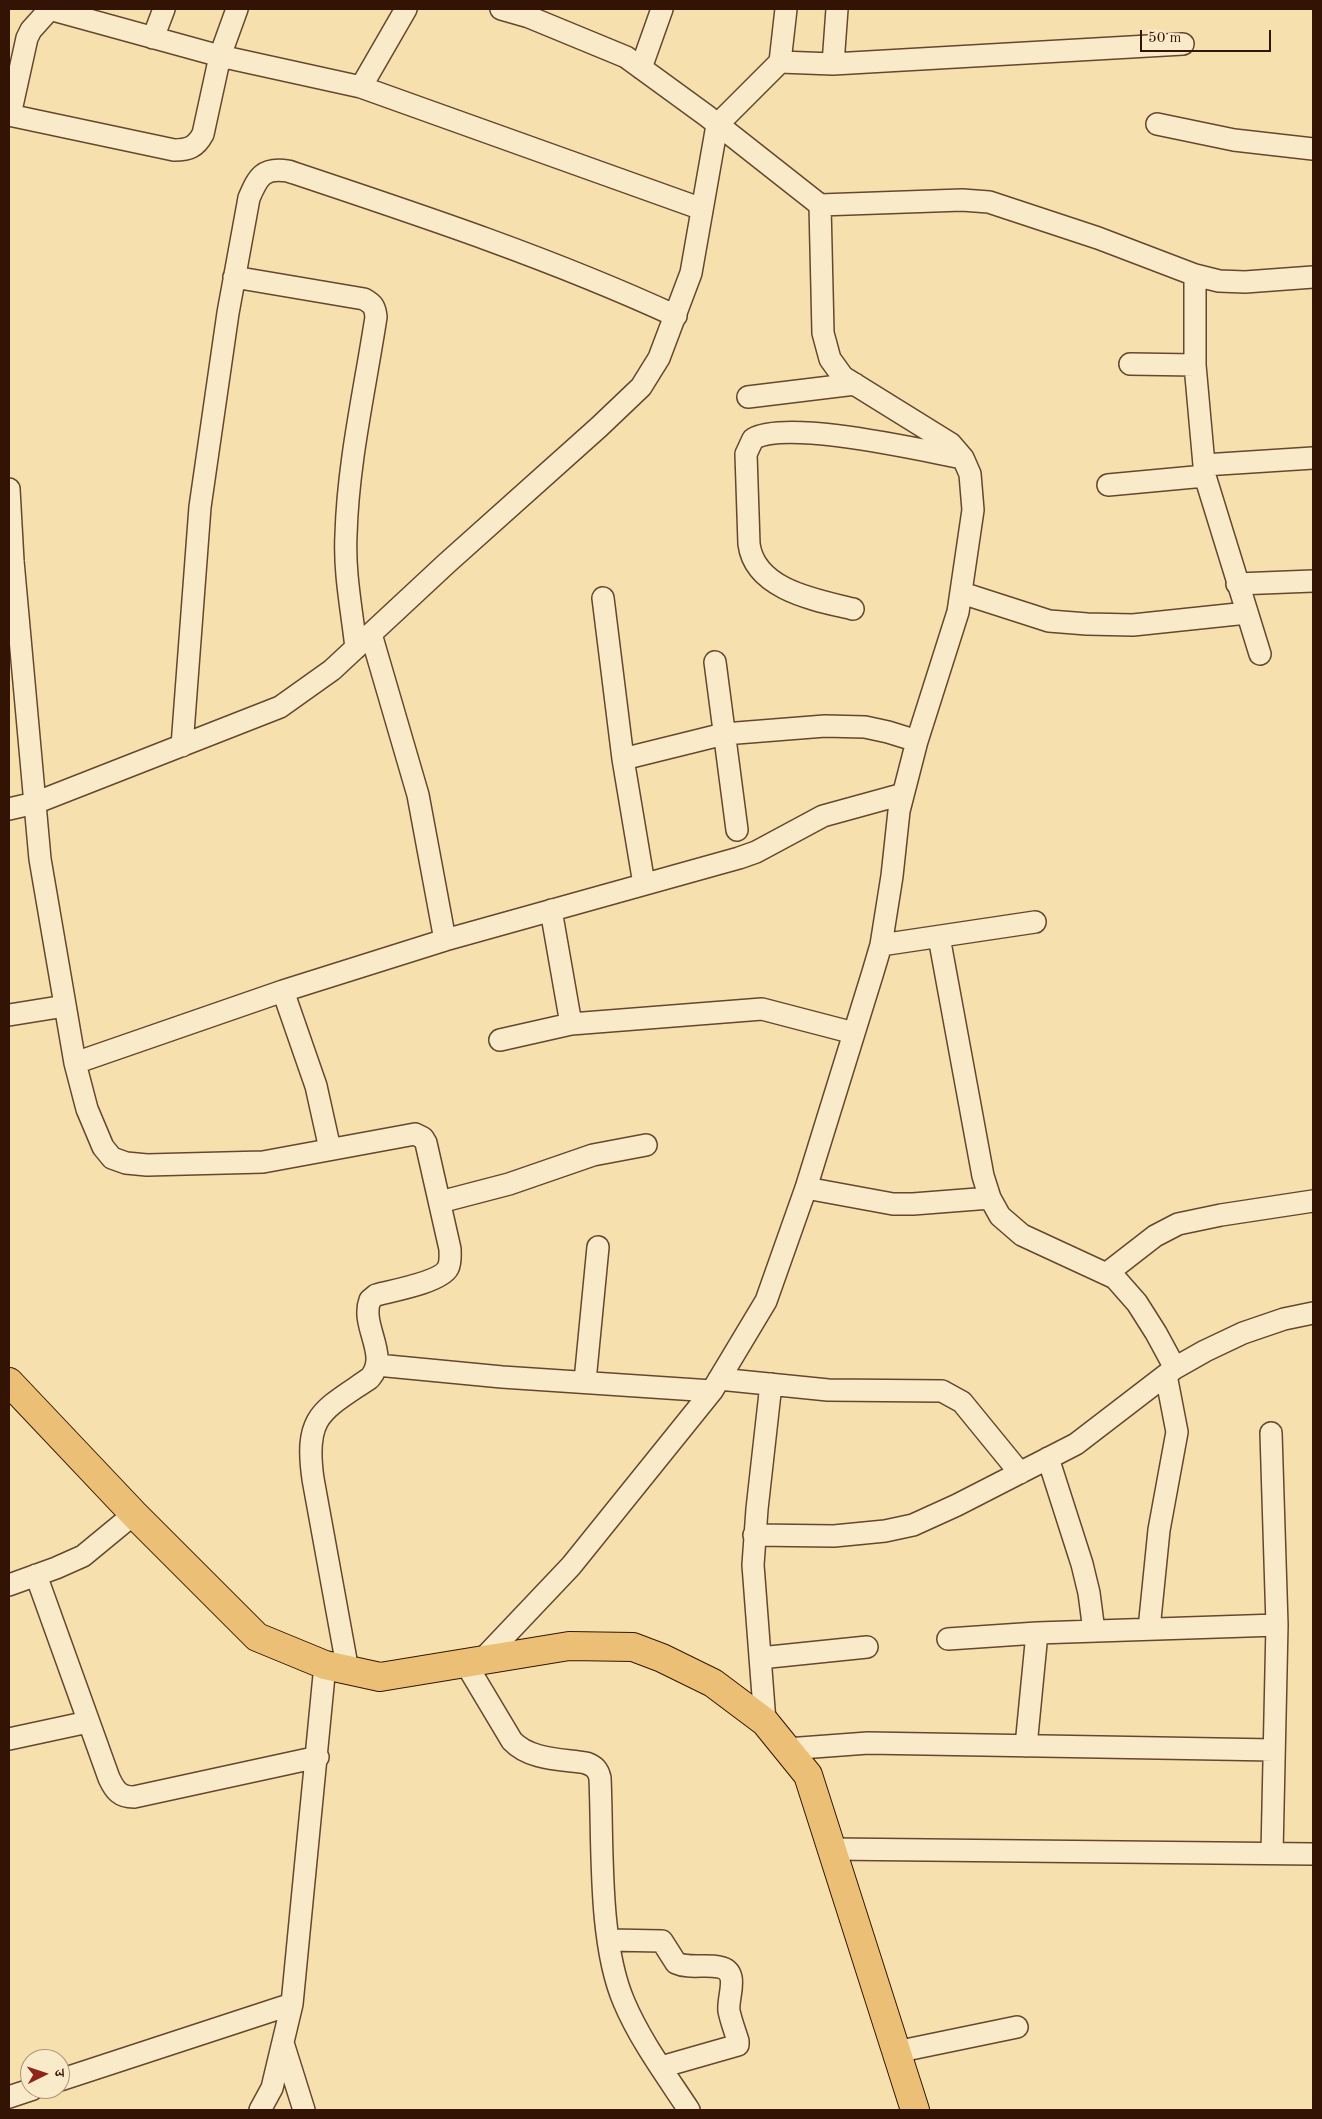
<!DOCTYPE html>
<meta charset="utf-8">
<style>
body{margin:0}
#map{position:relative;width:1322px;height:2119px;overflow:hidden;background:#f6e0ad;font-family:"Old Standard TT","Noto Serif Devanagari",serif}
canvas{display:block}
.frame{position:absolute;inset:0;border:10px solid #331404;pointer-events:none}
.north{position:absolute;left:20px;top:2049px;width:50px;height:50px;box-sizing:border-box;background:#f9ebca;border:1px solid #aa957b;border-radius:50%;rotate:86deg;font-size:14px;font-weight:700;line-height:20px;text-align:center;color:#331404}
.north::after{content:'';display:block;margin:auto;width:18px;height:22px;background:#8f2418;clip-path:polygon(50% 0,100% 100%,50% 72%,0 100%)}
.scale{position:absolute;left:1140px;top:30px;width:131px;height:22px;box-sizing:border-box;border:2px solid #331404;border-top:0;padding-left:6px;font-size:15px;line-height:18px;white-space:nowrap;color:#331404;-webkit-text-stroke:4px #f9ebca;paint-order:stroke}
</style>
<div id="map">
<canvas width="1322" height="2119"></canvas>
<div class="frame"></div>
<div class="north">उ</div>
<div class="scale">50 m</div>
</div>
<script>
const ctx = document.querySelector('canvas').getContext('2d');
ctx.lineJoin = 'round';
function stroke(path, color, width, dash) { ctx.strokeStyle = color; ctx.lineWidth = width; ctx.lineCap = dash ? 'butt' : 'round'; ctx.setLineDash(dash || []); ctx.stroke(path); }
const minor = new Path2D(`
 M49,9L220,56L361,87L406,9
 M501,9L529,17L626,57L707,116L820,205
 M153,38L164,9
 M780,62L833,64L837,9
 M833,64L1183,44
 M641,68L662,9
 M361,87L702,209
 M9,115L174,150C189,150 196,147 203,134L220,56L237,9
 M10,115L27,38L31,30L49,10
 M1157,124L1234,140L1313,149
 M1195,275V365L1205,476L1260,654
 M234,277L364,299C373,304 375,307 376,317C365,389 348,462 346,535C344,573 352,611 356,648
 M1130,364L1195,365
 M748,397L855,384
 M1204,465L1313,458
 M1108,485L1205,476
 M9,489L13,561L40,859L75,1063L87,1109L103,1147L112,1158L126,1163L147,1165L263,1162L415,1134L423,1138L426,1143L450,1249C450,1255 451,1262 448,1268C441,1282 391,1291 376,1295L370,1300C360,1326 390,1355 370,1378C322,1411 304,1415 313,1479L348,1671
 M1237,584L1313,581
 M962,593L1049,621L1087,624L1133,625L1247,613
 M603,598L623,759L644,884
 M853,609C816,600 755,590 749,544L746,454L753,439C787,419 920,450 963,458
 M371,634L418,795L445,940
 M715,662L737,830
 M182,746L200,507L228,313L249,198C258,177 263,167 288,171C420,215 550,258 676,316
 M623,759L724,734L825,726L865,727L888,732L917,741
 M9,809L35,803L280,707L332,670L447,563L599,427L641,387L659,358L691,273L717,125L780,62L786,9
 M551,910L571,1024
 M939,937L983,1176L990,1198L1000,1216L1022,1235L1115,1278L1137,1303L1156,1333L1175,1368
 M881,945L1035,922
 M283,991L316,1086L330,1149
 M9,1015L65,1006
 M500,1040L571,1024L762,1009L854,1033
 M75,1063L283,991L445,940L739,858L756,852L823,816L903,794
 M806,1188L893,1204H913L990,1198
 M440,1202L509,1184L593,1155L646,1145
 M1106,1274L1155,1236L1178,1224L1221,1215L1313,1201
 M377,1365L502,1377L712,1391
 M719,1379L828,1390L942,1391L962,1402L1020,1473
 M585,1381L598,1247
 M1271,1433L1277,1625L1272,1853
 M1048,1458L1082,1564L1089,1593L1094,1631
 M754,1535L834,1536L885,1531L913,1525L957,1505L1076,1444L1175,1368L1205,1351L1243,1333L1284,1319L1313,1313
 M36,1575L109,1778C115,1791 120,1797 134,1797L318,1757
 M9,1585L56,1568L83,1556L134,1514
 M1149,1629L1159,1530L1177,1432L1166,1375
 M948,1639L1037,1633L1277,1625
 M760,1658L867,1647
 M480,1662L571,1566L712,1391L766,1301L806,1188L873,972L881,945L892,876L899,811L917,741L958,612L973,510L970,474L963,458L951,444L843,377L830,359L823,333L820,205L962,200L989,202L1098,238L1195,275L1219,281L1245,282L1313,277
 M466,1664L512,1741C530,1760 561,1759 586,1763C595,1766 598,1770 600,1778C603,1844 598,1942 624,2002C640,2040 666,2075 689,2110
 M765,1722L753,1565L757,1509L771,1384
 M9,1739L88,1722
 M1026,1746L1037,1633
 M787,1749L868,1743L1274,1750
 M831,1849L1313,1854
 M609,1940L662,1941L676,1963C689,1969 705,1964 719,1967C741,1971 727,1997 729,2011C731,2021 735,2031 738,2041V2045L661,2067
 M283,2043L304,2110
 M896,2052L1017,2027
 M60,2080L292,2004
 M9,2097L33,2089
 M260,2110L272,2088L292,2004L325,1665`);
const major = new Path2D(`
 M9,1382L134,1514L257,1637L325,1665L380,1677L569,1646L633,1647L662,1658L713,1683L765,1722L808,1775L915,2110`);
stroke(minor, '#64472e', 24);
stroke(major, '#331404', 30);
stroke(minor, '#f9ebca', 21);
stroke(major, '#ebc076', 28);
</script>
